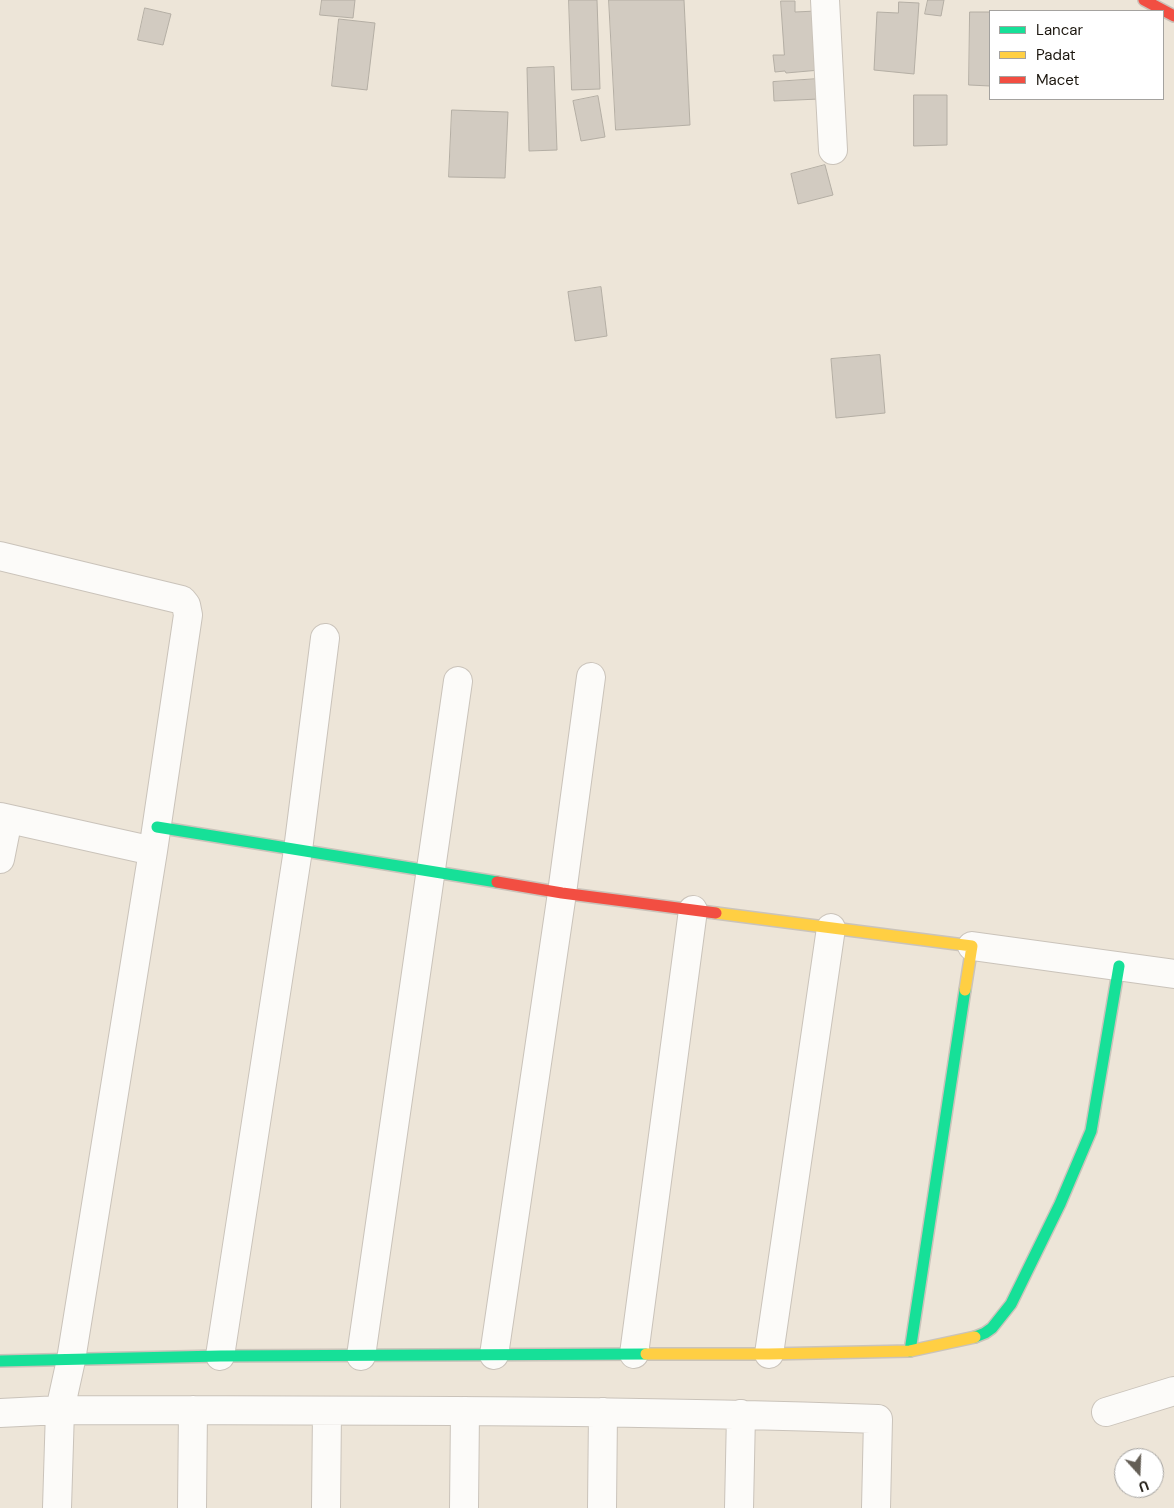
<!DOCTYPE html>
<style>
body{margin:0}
#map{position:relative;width:1174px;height:1508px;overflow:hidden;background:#ede5d8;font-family:"DM Sans",sans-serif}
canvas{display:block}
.legend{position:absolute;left:989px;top:10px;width:175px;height:90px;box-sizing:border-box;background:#fff;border:1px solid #a4a29f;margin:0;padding:6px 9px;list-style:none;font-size:15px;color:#1b160e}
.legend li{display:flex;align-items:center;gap:10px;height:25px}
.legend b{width:25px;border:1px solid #a4a29f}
.north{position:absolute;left:1114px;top:1448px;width:50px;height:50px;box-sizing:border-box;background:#fff;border:1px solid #a4a29f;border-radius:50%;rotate:160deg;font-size:14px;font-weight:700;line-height:20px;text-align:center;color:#1b160e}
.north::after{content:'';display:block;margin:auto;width:18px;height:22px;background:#645e55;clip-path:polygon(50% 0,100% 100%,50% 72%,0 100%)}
</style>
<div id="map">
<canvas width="1174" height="1508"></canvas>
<ul class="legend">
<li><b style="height:6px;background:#16e098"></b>Lancar</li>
<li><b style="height:6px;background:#ffcf43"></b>Padat</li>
<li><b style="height:6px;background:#f24e42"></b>Macet</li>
</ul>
<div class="north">U</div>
</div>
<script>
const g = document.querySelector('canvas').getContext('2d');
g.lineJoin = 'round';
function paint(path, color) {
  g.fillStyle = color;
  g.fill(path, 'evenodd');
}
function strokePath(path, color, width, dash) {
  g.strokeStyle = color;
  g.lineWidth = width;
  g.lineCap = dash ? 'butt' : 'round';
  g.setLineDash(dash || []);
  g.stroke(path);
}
const building = new Path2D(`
 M 322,0 L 355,0 L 353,18 L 320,15 Z
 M 569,0 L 597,0 L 600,89 L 572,90 Z
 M 609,0 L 684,0 L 690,125 L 616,130 Z
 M 928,0 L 944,0 L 941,16 L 925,14 Z
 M 781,1 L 795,1 L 795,12 L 816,11 L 820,70 L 786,73 L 785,71 L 775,72 L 773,55 L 784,55 Z
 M 899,2 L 919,3 L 914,74 L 874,70 L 877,12 L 898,13 Z
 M 145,8 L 171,14 L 163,45 L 138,40 Z
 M 970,12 L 990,12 L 990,86 L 969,85 Z
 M 339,19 L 375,23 L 367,90 L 332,86 Z
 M 554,67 L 557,150 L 529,151 L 527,68 Z
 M 818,79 L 819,99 L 774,101 L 773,82 Z
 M 914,95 L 947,95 L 947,145 L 914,146 Z
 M 598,96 L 605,137 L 581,141 L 573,101 Z
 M 452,110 L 508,112 L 505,178 L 449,177 Z
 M 825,165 L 833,195 L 798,204 L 791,174 Z
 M 601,287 L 607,336 L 575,341 L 568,292 Z
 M 880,355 L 885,413 L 836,418 L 831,359 Z`);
const street = new Path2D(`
 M 825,0 L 833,150
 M 0,556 L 182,600 L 186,605 L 188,615 L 153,851 L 71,1360 L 60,1410 L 57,1508
 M 0,817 L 153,851
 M 0,859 L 8,819
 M 972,946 L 1174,974
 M 634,1354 L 693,910
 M 769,1354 L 831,928
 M 494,1355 L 562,893 L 591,677
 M 220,1356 L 298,850 L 325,638
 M 361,1356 L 458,681
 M 1106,1412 L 1174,1391
 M 0,1413 L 60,1410 C 333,1411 606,1409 878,1419 L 876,1508
 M 192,1508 L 193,1410
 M 326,1508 L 327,1411
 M 464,1508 L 465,1411
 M 602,1508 L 603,1412
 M 739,1508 L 741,1414`);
const fast = new Path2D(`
 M 157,827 L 497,882
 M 975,1337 L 985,1333 L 992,1328 L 1011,1304 L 1060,1204 L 1091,1131 L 1119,966
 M 910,1351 L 965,990
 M 0,1361 L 220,1356 L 646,1354`);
const slow = new Path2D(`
 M 716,913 L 972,946 L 965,990
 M 646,1354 L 769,1354 L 910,1351 L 975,1337`);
const jam = new Path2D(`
 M 1144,0 L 1174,16
 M 497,882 L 562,893 L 716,913`);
paint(building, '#d2cbc1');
strokePath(building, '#b4aea4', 1);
strokePath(street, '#cac3ba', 30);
strokePath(fast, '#cac3ba', 14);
strokePath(slow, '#cac3ba', 14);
strokePath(jam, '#cac3ba', 14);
strokePath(street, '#fcfbf9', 28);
strokePath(fast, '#16e098', 11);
strokePath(slow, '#ffcf43', 11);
strokePath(jam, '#f24e42', 11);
</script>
